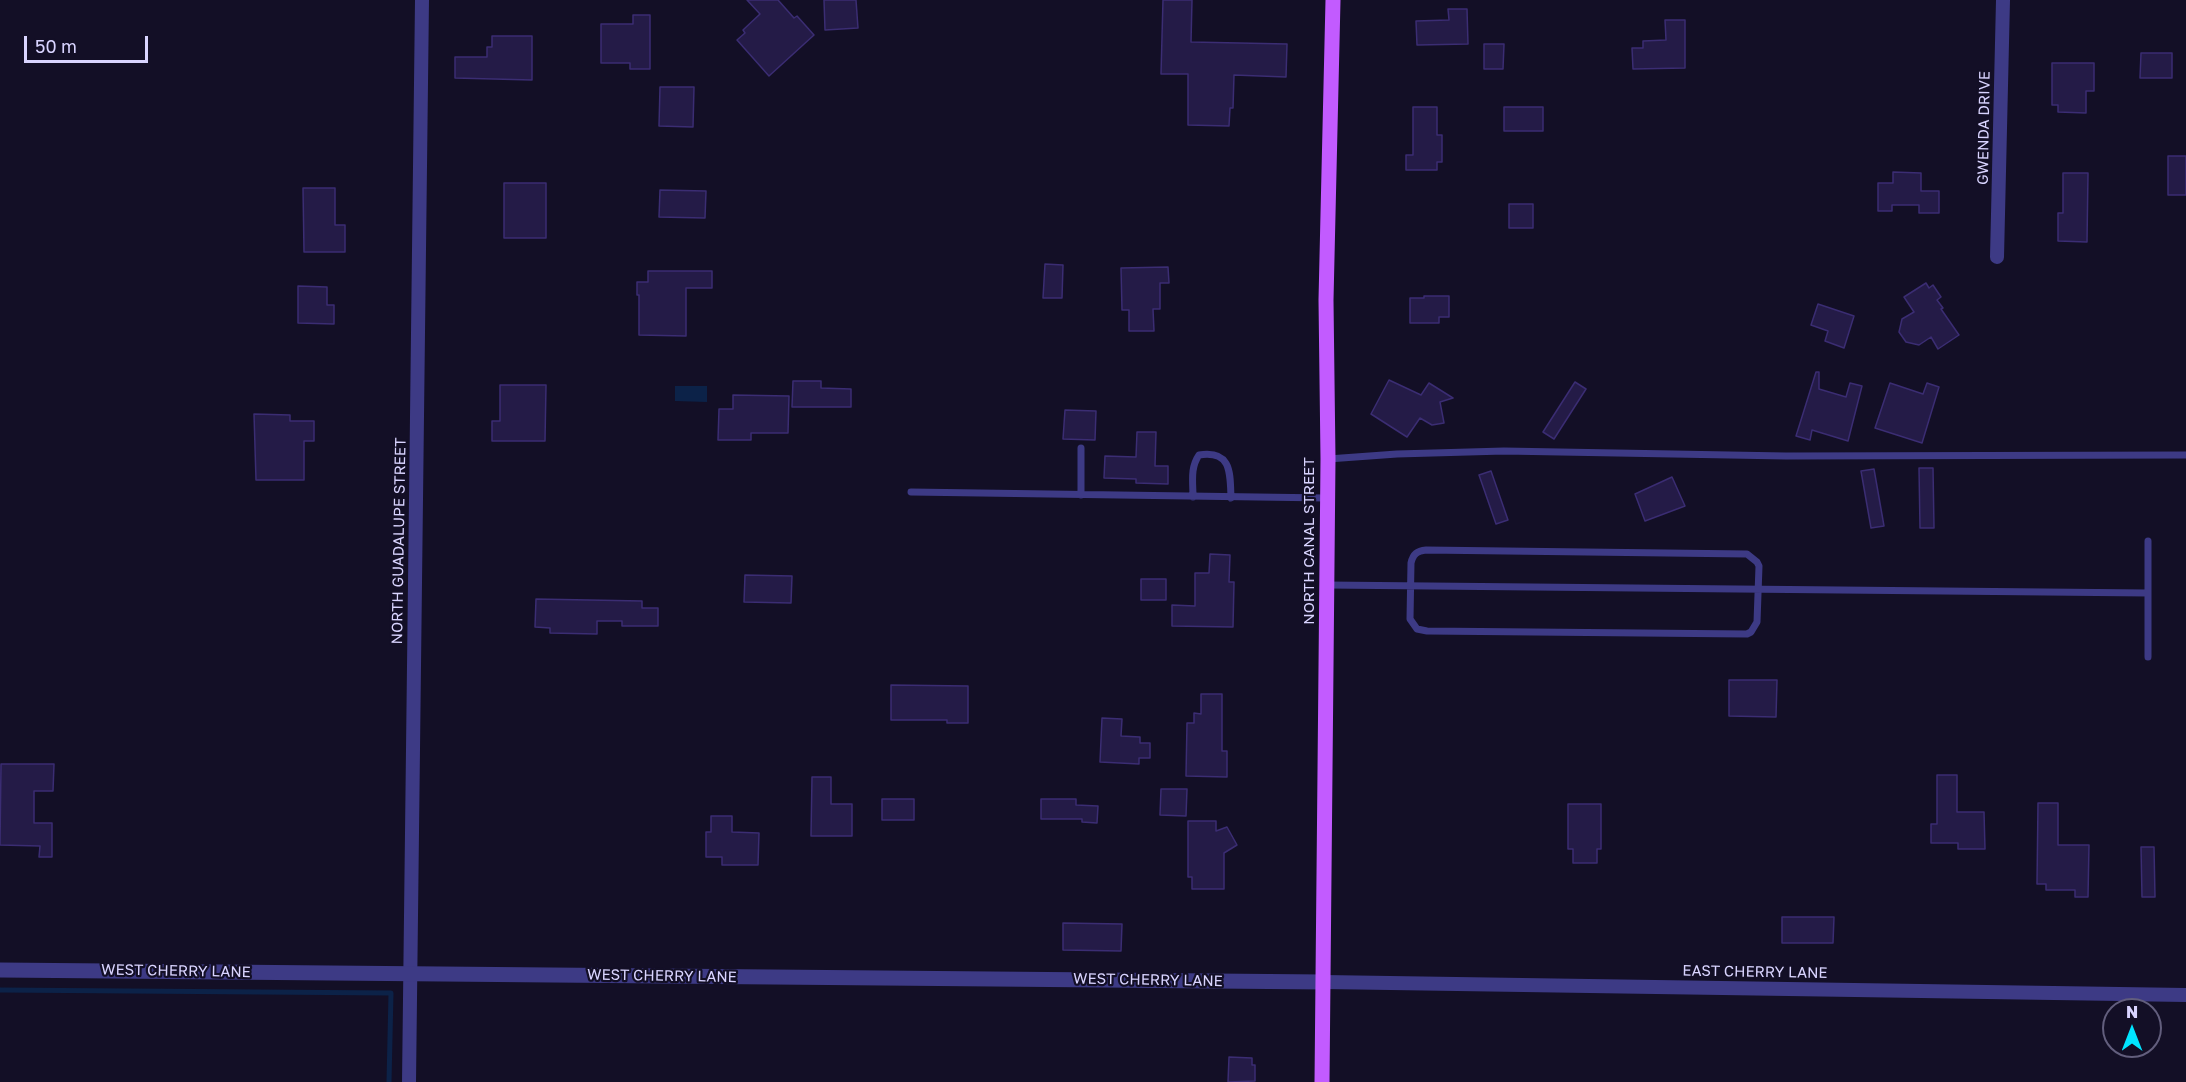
<!DOCTYPE html>
<style>
body{margin:0}
#map{position:relative;width:2186px;height:1082px;overflow:hidden;background:#130f26;font-family:"Golos Text",sans-serif}
canvas{display:block}
.north{position:absolute;left:2102px;top:998px;width:60px;height:60px;box-sizing:border-box;background:#130f26;border:2px solid #625e7d;border-radius:50%;rotate:0deg;font-size:16px;font-weight:700;line-height:24px;text-align:center;color:#d9d4ff}
.north::after{content:'';display:block;margin:auto;width:21px;height:27px;background:#00e5ff;clip-path:polygon(50% 0,100% 100%,50% 72%,0 100%)}
.scale{position:absolute;left:24px;top:36px;width:124px;height:27px;box-sizing:border-box;border:3px solid #d9d4ff;border-top:0;padding-left:8px;font-size:18px;line-height:21px;white-space:nowrap;color:#d9d4ff;-webkit-text-stroke:4px #130f26;paint-order:stroke}
</style>
<div id="map">
<canvas width="2186" height="1082"></canvas>
<div class="north">N</div>
<div class="scale">50 m</div>
</div>
<script>
const g = document.querySelector('canvas').getContext('2d');
g.lineJoin = 'round';
function paint(path, color) {
  g.fillStyle = color;
  g.fill(path, 'evenodd');
}
function strokePath(path, color, width, dash) {
  g.strokeStyle = color;
  g.lineWidth = width;
  g.lineCap = dash ? 'butt' : 'round';
  g.setLineDash(dash || []);
  g.stroke(path);
}
function label(font, color, halo, rows, align = 'center') {
  g.font = font + ' "Golos Text",sans-serif';
  g.lineWidth = 4.5;
  g.setLineDash([]);
  g.textBaseline = 'middle';
  g.strokeStyle = halo;
  g.fillStyle = color;
  for (const [text, x, y, turn = 0] of rows) {
    g.save();
    g.translate(x, y);
    g.rotate((+turn || 0) * Math.PI / 180);
    g.textAlign = isNaN(turn) ? turn : align;
    if (halo) g.strokeText(text, 0, 0);
    g.fillText(text, 0, 0);
    g.restore();
  }
}
const water = new Path2D(`
 M 675,386 L 707,386 L 707,402 L 675,401 Z`);
const stream = new Path2D(`
 M 0,990 L 391,993 L 389,1082`);
const building = new Path2D(`
 M 747,0 L 778,0 L 794,18 L 797,16 L 814,35 L 769,76 L 737,40 L 745,33 L 743,30 L 760,14 Z
 M 824,0 L 856,0 L 858,28 L 825,30 Z
 M 1163,0 L 1192,0 L 1191,42 L 1287,44 L 1286,77 L 1234,75 L 1233,108 L 1230,108 L 1229,126 L 1188,125 L 1188,74 L 1161,74 Z
 M 1448,9 L 1467,9 L 1468,44 L 1417,45 L 1416,21 L 1449,20 Z
 M 633,15 L 650,15 L 650,69 L 630,69 L 630,63 L 601,63 L 601,24 L 633,24 Z
 M 1665,20 L 1685,20 L 1685,68 L 1633,69 L 1632,48 L 1643,48 L 1643,41 L 1666,40 Z
 M 492,36 L 532,36 L 532,80 L 455,78 L 455,57 L 487,57 L 487,47 L 492,47 Z
 M 1484,44 L 1504,44 L 1503,69 L 1484,69 Z
 M 2141,53 L 2172,53 L 2172,78 L 2140,78 Z
 M 2052,63 L 2094,63 L 2094,91 L 2086,91 L 2086,113 L 2058,112 L 2058,105 L 2052,105 Z
 M 660,87 L 694,87 L 693,127 L 659,126 Z
 M 1413,107 L 1437,107 L 1437,135 L 1442,135 L 1442,162 L 1437,162 L 1437,170 L 1406,170 L 1406,155 L 1413,155 Z
 M 1504,107 L 1543,107 L 1543,131 L 1504,131 Z
 M 2168,156 L 2186,156 L 2186,195 L 2168,195 Z
 M 1893,172 L 1921,173 L 1921,191 L 1939,191 L 1939,213 L 1919,213 L 1919,205 L 1892,205 L 1892,211 L 1878,211 L 1878,183 L 1893,183 Z
 M 2063,173 L 2088,173 L 2087,242 L 2058,241 L 2058,213 L 2063,213 Z
 M 504,183 L 546,183 L 546,238 L 504,238 Z
 M 303,188 L 335,188 L 335,225 L 345,225 L 345,252 L 304,252 Z
 M 660,190 L 706,191 L 705,218 L 659,217 Z
 M 1509,204 L 1533,204 L 1533,228 L 1509,228 Z
 M 1045,264 L 1063,265 L 1062,298 L 1043,298 Z
 M 1168,267 L 1169,283 L 1160,283 L 1160,309 L 1153,309 L 1154,331 L 1129,331 L 1129,310 L 1122,310 L 1121,268 Z
 M 648,271 L 712,271 L 712,288 L 686,288 L 686,336 L 639,335 L 639,295 L 637,295 L 637,282 L 648,282 Z
 M 1926,283 L 1929,288 L 1933,285 L 1941,297 L 1937,300 L 1943,308 L 1941,309 L 1959,335 L 1938,349 L 1931,337 L 1919,345 L 1906,342 L 1899,332 L 1902,319 L 1914,312 L 1904,297 Z
 M 298,286 L 327,287 L 327,305 L 334,305 L 334,324 L 298,323 Z
 M 1424,296 L 1449,296 L 1449,317 L 1439,317 L 1439,323 L 1410,323 L 1410,298 L 1424,298 Z
 M 1818,304 L 1854,316 L 1844,348 L 1825,341 L 1828,331 L 1811,325 Z
 M 1816,372 L 1819,372 L 1819,389 L 1846,397 L 1850,383 L 1862,386 L 1848,441 L 1812,430 L 1810,440 L 1796,436 Z
 M 1389,380 L 1421,395 L 1429,383 L 1453,398 L 1440,402 L 1444,423 L 1432,425 L 1420,418 L 1407,437 L 1371,414 Z
 M 793,381 L 821,381 L 821,388 L 851,389 L 851,407 L 792,407 Z
 M 1575,382 L 1586,389 L 1554,439 L 1543,432 Z
 M 1890,383 L 1923,394 L 1927,383 L 1939,387 L 1922,443 L 1875,428 Z
 M 500,385 L 546,385 L 545,441 L 492,441 L 492,421 L 500,421 Z
 M 733,395 L 789,396 L 788,433 L 751,433 L 751,440 L 718,440 L 719,409 L 733,409 Z
 M 1065,410 L 1096,411 L 1095,440 L 1063,439 Z
 M 254,414 L 290,415 L 290,421 L 314,421 L 314,441 L 304,441 L 304,480 L 256,480 Z
 M 1137,432 L 1156,432 L 1155,466 L 1168,466 L 1168,484 L 1136,483 L 1136,479 L 1104,478 L 1105,456 L 1136,457 Z
 M 1919,468 L 1933,468 L 1934,528 L 1920,528 Z
 M 1874,469 L 1884,526 L 1871,528 L 1861,471 Z
 M 1491,471 L 1508,520 L 1496,524 L 1479,475 Z
 M 1672,477 L 1685,506 L 1645,521 L 1635,494 Z
 M 1210,554 L 1230,555 L 1229,582 L 1234,582 L 1233,627 L 1172,626 L 1172,605 L 1195,606 L 1195,573 L 1209,573 Z
 M 745,575 L 792,576 L 791,603 L 744,602 Z
 M 1141,579 L 1166,579 L 1166,600 L 1141,600 Z
 M 536,599 L 642,601 L 642,608 L 658,608 L 658,626 L 622,626 L 622,621 L 597,621 L 597,634 L 550,633 L 550,628 L 535,627 Z
 M 1729,680 L 1777,680 L 1776,717 L 1729,716 Z
 M 891,685 L 968,686 L 968,723 L 947,723 L 947,720 L 891,720 Z
 M 1201,694 L 1222,694 L 1222,751 L 1227,751 L 1227,777 L 1186,776 L 1187,723 L 1194,723 L 1194,713 L 1201,714 Z
 M 1102,718 L 1122,719 L 1121,736 L 1140,737 L 1140,743 L 1150,743 L 1150,758 L 1139,758 L 1139,764 L 1100,762 Z
 M 1,764 L 54,764 L 53,791 L 34,791 L 34,823 L 52,823 L 52,857 L 39,857 L 40,846 L 0,845 Z
 M 1937,775 L 1957,775 L 1957,812 L 1984,812 L 1985,849 L 1958,849 L 1958,843 L 1931,843 L 1931,824 L 1937,824 Z
 M 812,777 L 831,777 L 831,804 L 852,804 L 852,836 L 811,836 Z
 M 1161,789 L 1187,789 L 1186,816 L 1160,815 Z
 M 882,799 L 914,799 L 914,820 L 882,820 Z
 M 1041,799 L 1076,799 L 1076,805 L 1098,806 L 1097,823 L 1082,822 L 1082,819 L 1041,819 Z
 M 2038,803 L 2058,803 L 2058,845 L 2089,845 L 2088,897 L 2075,897 L 2075,890 L 2046,890 L 2046,884 L 2037,884 Z
 M 1568,804 L 1601,804 L 1601,849 L 1597,849 L 1597,863 L 1573,863 L 1573,849 L 1568,849 Z
 M 711,816 L 732,816 L 732,832 L 759,833 L 758,865 L 722,865 L 722,857 L 706,857 L 706,832 L 711,832 Z
 M 1188,821 L 1216,821 L 1216,831 L 1227,827 L 1237,845 L 1224,853 L 1224,889 L 1192,889 L 1192,877 L 1188,877 Z
 M 2141,847 L 2154,847 L 2155,897 L 2142,897 Z
 M 1782,917 L 1834,917 L 1833,943 L 1782,943 Z
 M 1063,923 L 1122,924 L 1121,951 L 1063,950 Z
 M 1229,1057 L 1252,1058 L 1252,1065 L 1255,1065 L 1255,1081 L 1228,1082 Z`);
const service = new Path2D(`
 M 1328,459 L 1397,454 L 1504,451 L 1786,456 L 2186,455
 M 911,492 L 1327,498
 M 1081,495 L 1081,448
 M 1193,497 C 1193,482 1190,468 1199,455 C 1232,450 1230,473 1231,498
 M 1426,550 L 1747,554 L 1757,562 L 1759,566 L 1757,622 L 1751,632 L 1747,634 L 1427,631 L 1417,629 L 1410,619 L 1411,563 C 1413,554 1417,551 1426,550 Z
 M 1327,585 L 2148,593
 M 2148,657 L 2148,541`);
const minor = new Path2D(`
 M 1997,257 L 2003,0
 M 1324,982 L 2186,995
 M 409,1082 L 422,0`);
const tertiary = new Path2D(`
 M 0,970 L 1324,982`);
const primary = new Path2D(`
 M 1322,1082 L 1328,459 L 1326,300 L 1333,0`);
const streetNames = [
 ["GWENDA DRIVE",1984,128,-89],
 ["NORTH GUADALUPE STREET",399,541,-89],
 ["NORTH CANAL STREET",1309,541,-90],
 ["WEST CHERRY LANE",176,971,1],
 ["EAST CHERRY LANE",1755,972,1],
 ["WEST CHERRY LANE",662,976,1],
 ["WEST CHERRY LANE",1148,980,1]
];
paint(water, '#0c2248');
strokePath(stream, '#0c2248', 5);
paint(building, '#241b47');
strokePath(building, '#3b2d73', 1.5);
strokePath(service, '#3d3a85', 7);
strokePath(minor, '#3d3a85', 14);
strokePath(tertiary, '#3d3a85', 15);
strokePath(primary, '#c25bff', 15);
label('15px', '#d9d4ff', '#130f26', streetNames);
</script>
